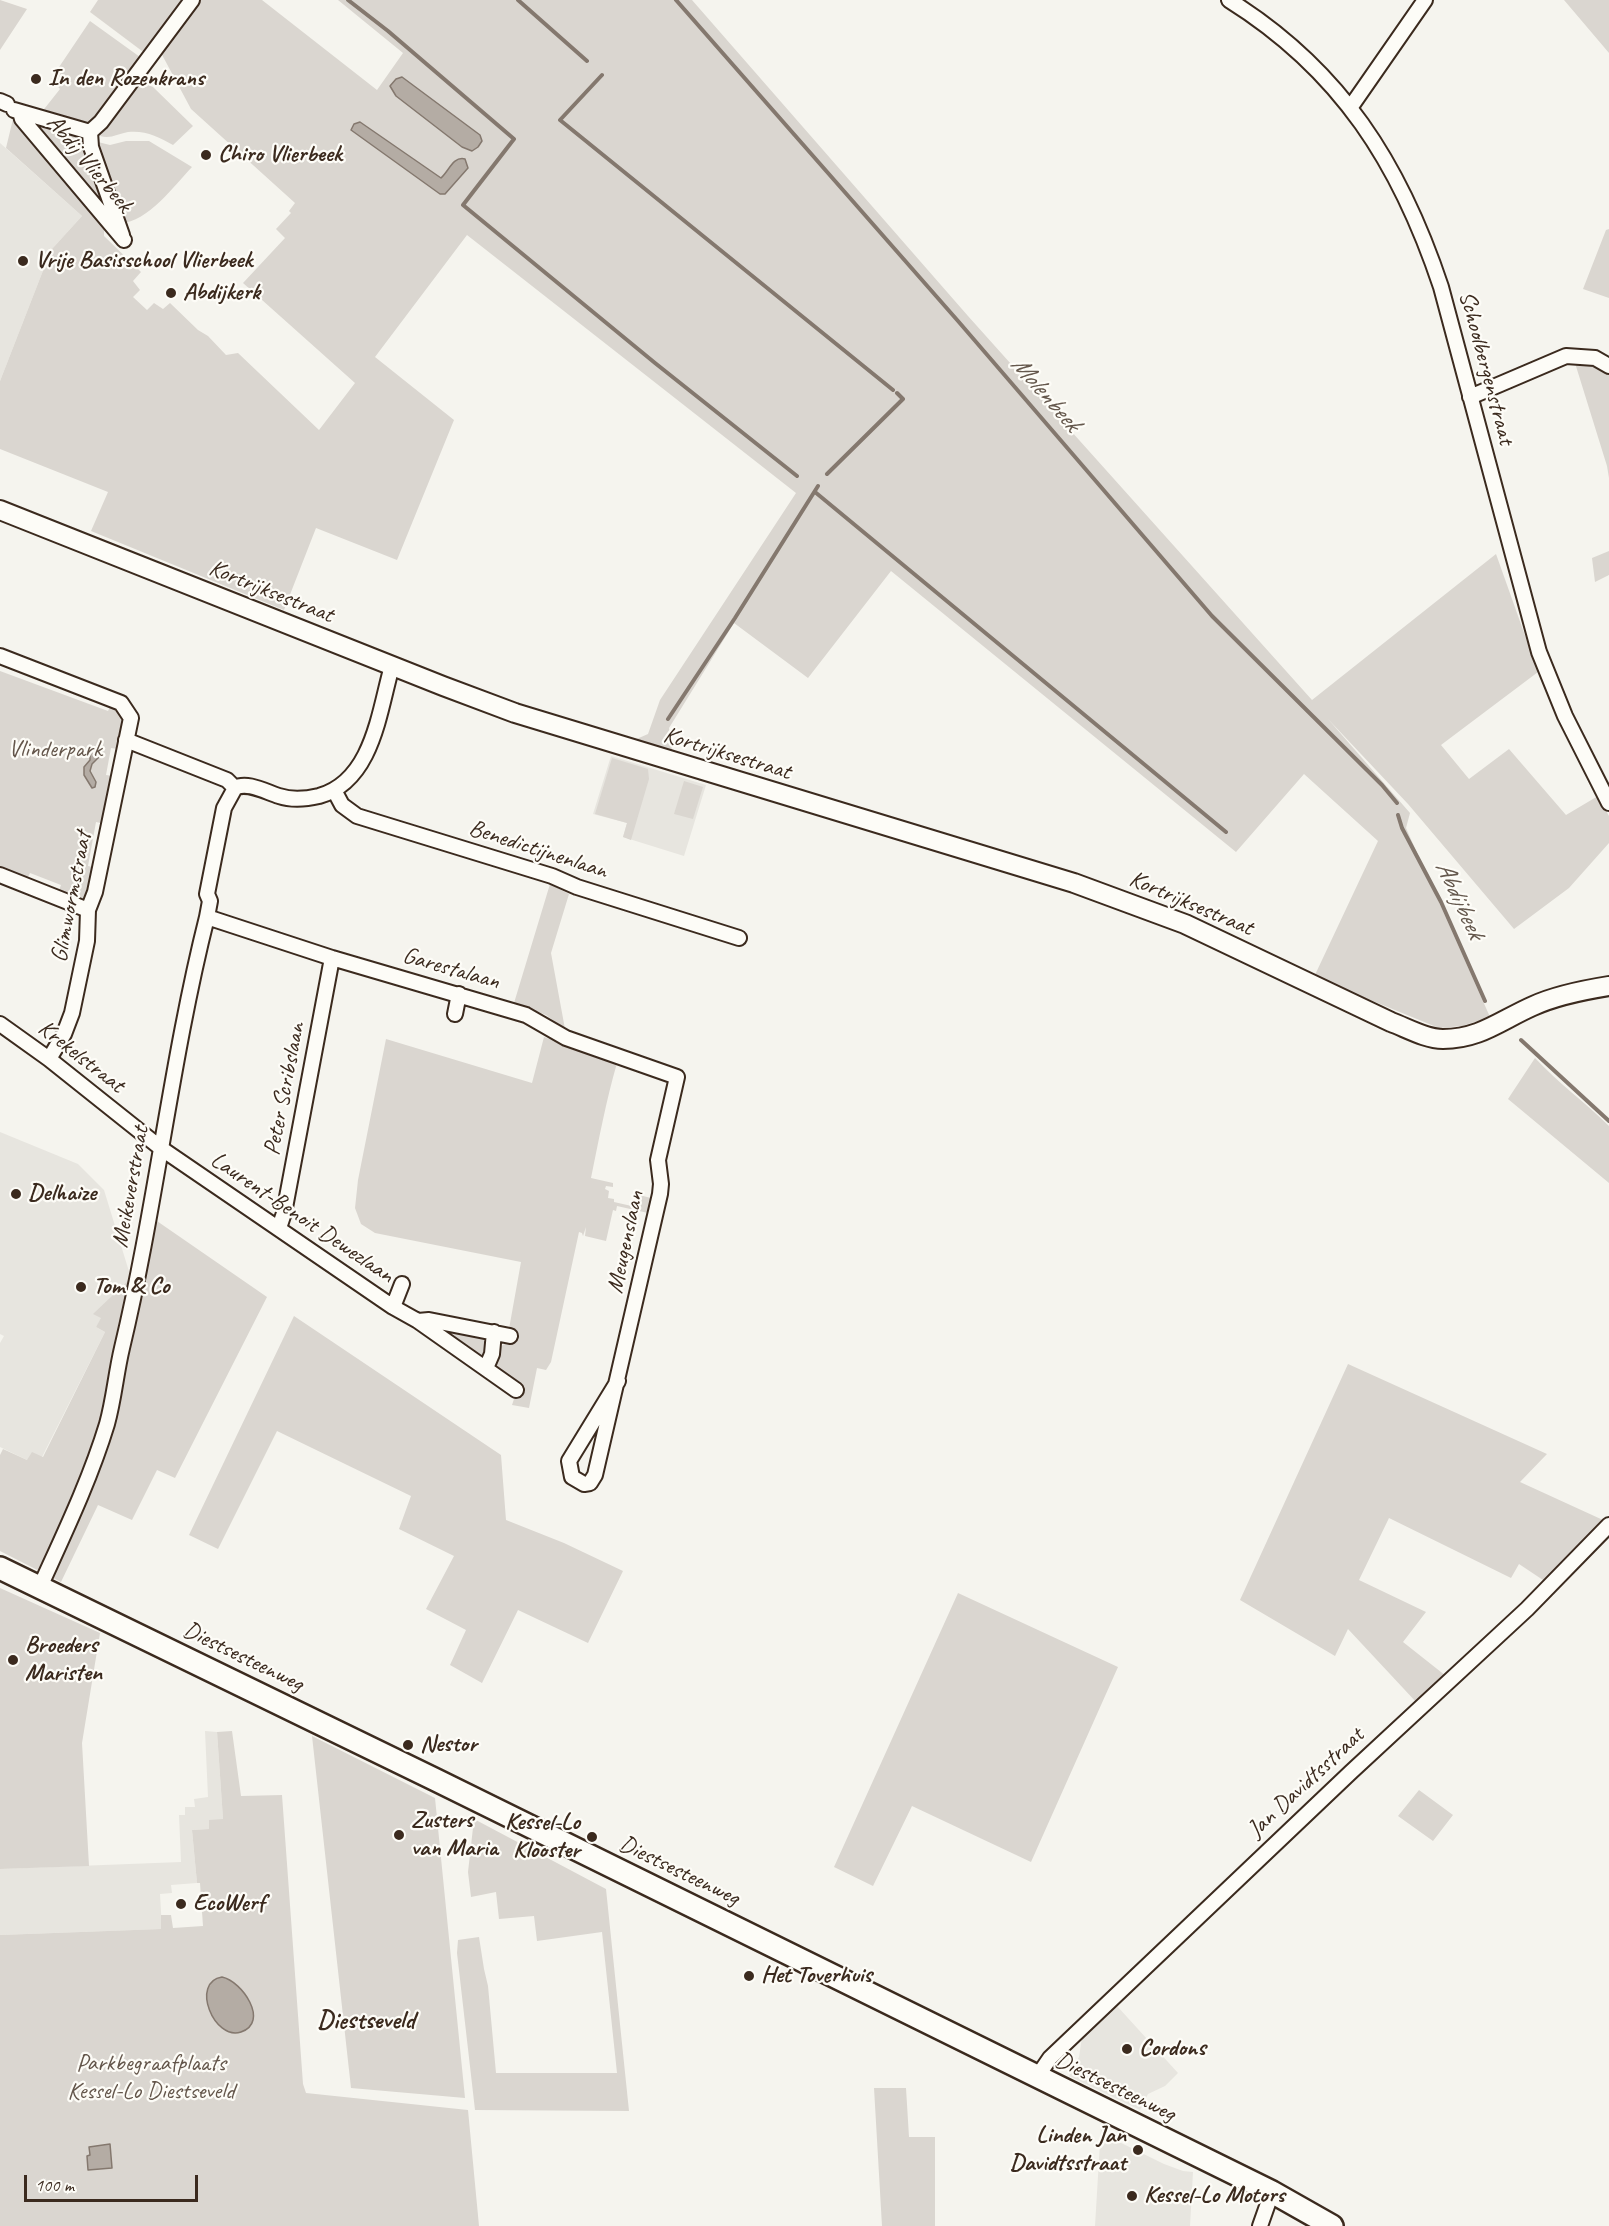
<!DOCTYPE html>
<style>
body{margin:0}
#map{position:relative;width:1609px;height:2226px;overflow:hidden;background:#f5f4ee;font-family:Caveat,sans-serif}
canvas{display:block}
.scale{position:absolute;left:24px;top:2175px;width:174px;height:27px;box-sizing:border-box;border:3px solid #3b2a1e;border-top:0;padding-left:8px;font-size:18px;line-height:21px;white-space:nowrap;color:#3b2a1e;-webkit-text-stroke:4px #fdfcf7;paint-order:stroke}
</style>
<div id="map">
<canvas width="1609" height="2226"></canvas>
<div class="scale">100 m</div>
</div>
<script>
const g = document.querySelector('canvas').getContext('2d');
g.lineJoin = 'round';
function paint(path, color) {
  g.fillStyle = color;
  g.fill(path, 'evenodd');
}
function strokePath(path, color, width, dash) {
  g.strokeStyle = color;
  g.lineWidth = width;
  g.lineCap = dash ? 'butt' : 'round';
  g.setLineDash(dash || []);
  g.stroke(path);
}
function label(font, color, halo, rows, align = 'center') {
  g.font = font + ' Caveat,sans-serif';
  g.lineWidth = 4.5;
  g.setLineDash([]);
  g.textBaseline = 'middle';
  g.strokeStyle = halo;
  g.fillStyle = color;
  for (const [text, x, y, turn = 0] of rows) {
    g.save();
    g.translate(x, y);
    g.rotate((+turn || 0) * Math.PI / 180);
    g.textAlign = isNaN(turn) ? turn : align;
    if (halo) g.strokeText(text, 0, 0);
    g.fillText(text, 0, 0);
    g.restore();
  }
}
const built = new Path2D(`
 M 0,143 L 82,216 L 51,250 L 0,381 Z
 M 611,756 L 706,785 L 684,856 L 623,837 L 627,823 L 593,814 Z
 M 0,1132 L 78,1164 L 104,1190 L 131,1278 L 96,1327 L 105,1332 L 42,1457 L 27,1460 L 0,1447 L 0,1343 L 4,1336 L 0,1334 Z
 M 205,1731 L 217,1732 L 223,1819 L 209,1829 L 192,1830 L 197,1883 L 171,1885 L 172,1893 L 160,1894 L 162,1929 L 0,1935 L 0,1869 L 181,1862 L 179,1815 L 185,1815 L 185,1807 L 195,1807 L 194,1799 L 208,1797 Z
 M 1117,2006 L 1178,2073 L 1165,2086 L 1148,2094 L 1140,2110 L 1069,2076 L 1079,2057 L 1082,2037 Z
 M 1101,2126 L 1109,2137 L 1164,2164 L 1183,2171 L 1193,2172 L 1190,2226 L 1095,2226 Z`);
const green = new Path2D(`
 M 0,0 L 27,9 L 0,50 Z
 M 98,0 L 187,0 L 149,50 L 142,51 L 90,12 Z
 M 198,0 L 262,0 L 377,90 L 403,53 L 338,0 L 692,0 L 968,316 L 1312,700 L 1496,554 L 1538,672 L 1441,745 L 1469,779 L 1509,749 L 1566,815 L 1598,796 L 1609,816 L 1609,843 L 1569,888 L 1514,929 L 1408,804 L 1328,719 L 1410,813 L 1406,828 L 1490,1017 L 1462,1026 L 1439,1028 L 1314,977 L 1378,841 L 1304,774 L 1236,852 L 891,571 L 808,678 L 734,623 L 669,728 L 672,750 L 632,741 L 648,734 L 660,700 L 796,493 L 467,235 L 375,357 L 454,420 L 397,560 L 316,528 L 284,610 L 91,531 L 108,492 L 0,449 L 0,381 L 51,250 L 82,216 L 6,148 L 13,119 L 15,119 L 100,221 L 104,227 L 104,236 L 141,272 L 133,281 L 140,290 L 133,297 L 147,310 L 154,303 L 163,309 L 170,303 L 198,330 L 208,336 L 226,355 L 238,353 L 319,430 L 355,383 L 243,283 L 285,238 L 276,229 L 291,213 L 289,211 L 295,203 L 191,109 L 160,51 Z
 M 1564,0 L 1609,0 L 1609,53 Z
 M 90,21 L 140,57 L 142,61 L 96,119 C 79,127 58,117 41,113 L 60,89 L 51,79 Z
 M 146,84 L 153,87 L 193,126 L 173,145 C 159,137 145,130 128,132 C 117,134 111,139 100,136 L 102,130 L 140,85 Z
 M 31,121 L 79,135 L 83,139 L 113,223 Z
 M 126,141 L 149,141 L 192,167 C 175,185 146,224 120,223 L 97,146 L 98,142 L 110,145 Z
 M 1609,229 L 1609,298 L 1583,289 L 1606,230 Z
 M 1575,363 L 1609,363 L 1609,478 L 1607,466 Z
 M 1609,551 L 1609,575 L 1595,582 L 1592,558 Z
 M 0,671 L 108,711 L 112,703 L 123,716 L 118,749 L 111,748 L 106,775 L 114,776 L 105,824 L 96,822 L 88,866 L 97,868 L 88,896 L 83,900 L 58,893 L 61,885 L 30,873 L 26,881 L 0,870 Z
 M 612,758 L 648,769 L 649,779 L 631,840 L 623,837 L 627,823 L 595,814 Z
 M 684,781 L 703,787 L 693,819 L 674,814 Z
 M 550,884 L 569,894 L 551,953 L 565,1029 L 546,1015 L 514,1003 Z
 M 544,1037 L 617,1063 C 606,1101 599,1139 591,1178 L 613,1183 L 613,1187 L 606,1186 L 605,1189 L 609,1191 L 608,1198 L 614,1199 L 614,1202 L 636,1207 L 639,1195 L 651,1198 L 648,1213 L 617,1206 L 616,1211 L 613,1210 L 606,1241 L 585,1236 L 586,1227 L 583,1236 L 582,1233 L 579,1232 L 551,1362 L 546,1370 L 537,1368 L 529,1408 L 512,1405 L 515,1396 L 498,1369 L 495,1361 L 496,1351 L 511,1338 L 512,1330 L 509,1329 L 521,1262 L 375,1233 L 361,1224 L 355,1208 L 358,1180 L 386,1039 L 532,1083 Z
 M 1535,1058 C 1558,1083 1585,1102 1609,1126 L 1609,1183 L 1508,1099 Z
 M 154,1219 L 267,1297 L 175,1478 L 157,1470 L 132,1520 L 98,1505 L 61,1582 L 0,1551 L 0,1455 L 3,1449 L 27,1460 L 32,1452 L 43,1457 L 105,1332 L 96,1327 L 101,1318 L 93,1314 L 131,1278 Z
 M 294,1316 L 501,1455 L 506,1520 L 564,1543 L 623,1571 L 588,1643 L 518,1610 L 482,1683 L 450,1665 L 466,1630 L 426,1609 L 454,1556 L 399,1529 L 411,1496 L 277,1431 L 218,1549 L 189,1535 Z
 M 434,1325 L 485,1338 L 487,1342 L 485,1354 L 479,1358 Z
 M 1348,1364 L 1547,1454 L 1520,1482 L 1603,1520 L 1546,1582 L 1519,1564 L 1511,1578 L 1389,1518 L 1359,1580 L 1426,1612 L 1403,1642 L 1446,1676 L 1417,1703 L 1348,1629 L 1335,1656 L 1240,1600 Z
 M 0,1588 L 100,1633 L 82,1743 L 89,1866 L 0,1869 Z
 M 958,1593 L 1118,1667 L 1031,1862 L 912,1806 L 873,1886 L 834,1867 Z
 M 232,1731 L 241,1796 L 282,1795 L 303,2084 L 306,2093 L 468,2110 L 479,2226 L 0,2226 L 0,1935 L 161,1929 L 161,1915 L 171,1915 L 173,1928 L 203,1926 L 200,1883 L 197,1883 L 192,1830 L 209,1829 L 209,1820 L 223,1819 L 217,1732 Z
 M 312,1736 L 435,1798 L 465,2098 L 351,2088 Z
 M 1419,1790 L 1453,1815 L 1433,1841 L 1398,1816 Z
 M 474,1819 L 606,1889 L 629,2111 L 475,2110 L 457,1953 L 458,1940 L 479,1937 L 484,1969 L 488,1986 L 496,2073 L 617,2073 L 602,1932 L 537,1941 L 534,1916 L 499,1919 L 496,1892 L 471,1897 L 468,1872 Z
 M 874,2088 L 906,2088 L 909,2137 L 935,2137 L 935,2226 L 882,2226 Z`);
const water = new Path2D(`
 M 402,77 L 480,135 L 482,141 L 478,147 L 472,151 L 462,147 L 396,96 L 390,86 L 396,79 Z
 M 360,122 L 441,178 C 449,171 453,156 465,159 L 468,168 L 445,194 L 440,194 L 351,130 L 354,124 Z
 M 93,748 L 99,750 L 99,757 L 92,764 L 90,771 L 96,782 L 95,787 L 92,788 L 84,775 L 84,767 L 90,760 L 90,754 Z
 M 222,1977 C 242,1981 270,2022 241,2032 C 214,2041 190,1982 222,1977 Z
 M 110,2144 L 112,2168 L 88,2170 L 87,2156 L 90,2155 L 89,2147 Z`);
const stream = new Path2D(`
 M 348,0 L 388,31 L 514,139 L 463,205 L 655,363 L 797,476
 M 518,0 L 587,61
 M 676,0 L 958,321 L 1212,616 L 1382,785 L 1397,803
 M 602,75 L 560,120 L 893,390
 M 827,474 L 903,399 L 897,393
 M 815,492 L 1226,832
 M 668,719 L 735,618 L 818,486
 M 1398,815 L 1402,828 L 1441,902 L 1485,1001
 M 1521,1040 L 1609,1121`);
const street = new Path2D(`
 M 1229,0 C 1341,70 1400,164 1441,287 L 1539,652 L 1565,716 L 1609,803
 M 0,101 L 7,104
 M 1350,108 L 1425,0
 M 14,110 L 90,132
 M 20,112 L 22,119 L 124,240
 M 90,132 L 101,122 L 192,0
 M 90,132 L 91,147 L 122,235
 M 1470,397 L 1566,356 L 1595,358 L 1609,366
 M 0,656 L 121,703 L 131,718 L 95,892 L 88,910 L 87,941 L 72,1013 L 64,1034 L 49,1059
 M 126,740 L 227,780 L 235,788
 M 235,788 C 247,781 266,792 279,796 C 291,800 306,799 319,796 C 373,781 379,711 392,666
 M 334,790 L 342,805 L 357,816 L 552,876 L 577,887 L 739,938
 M 0,875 L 88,910
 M 207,917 L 332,958 L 526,1015 L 566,1038 L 677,1077 L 658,1160 L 661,1184 L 660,1194 L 595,1475 L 590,1483 L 584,1484 L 572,1477 L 569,1461 L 618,1381
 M 455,1014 L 459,994
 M 0,1024 L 49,1059 L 162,1149 L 393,1307 L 418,1321
 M 279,1228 L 284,1213 L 332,958
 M 393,1307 L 402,1284
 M 510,1336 L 429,1320 L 418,1321 L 516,1390
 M 486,1368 L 492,1354 L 494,1332
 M 40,1587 C 64,1534 90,1480 107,1424 C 114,1399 116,1373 122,1348 C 156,1206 171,1060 207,917 L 210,901 L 207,894 L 224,808 L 235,788
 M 1037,2077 L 1050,2058 L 1351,1772 L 1527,1609 L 1609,1525
 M 1260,2226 L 1272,2192`);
const secondary = new Path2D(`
 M 0,510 L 443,686 L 515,713 L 1074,883 L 1185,924 L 1391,1022 C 1407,1028 1426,1039 1443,1039 C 1480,1039 1501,1020 1533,1006 C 1557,995 1584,990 1609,986`);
const primary = new Path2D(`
 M 0,1568 L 436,1780 L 1272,2192 L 1332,2226`);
const markers = [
 [36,79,6,"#3b2a1e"],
 [206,155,6,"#3b2a1e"],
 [23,261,6,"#3b2a1e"],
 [171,293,6,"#3b2a1e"],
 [16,1194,6,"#3b2a1e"],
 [81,1287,6,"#3b2a1e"],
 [13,1660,6,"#3b2a1e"],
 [408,1745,6,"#3b2a1e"],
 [399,1835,6,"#3b2a1e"],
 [592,1837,6,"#3b2a1e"],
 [181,1904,6,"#3b2a1e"],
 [749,1976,6,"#3b2a1e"],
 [1127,2049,6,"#3b2a1e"],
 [1138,2150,6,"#3b2a1e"],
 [1132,2196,6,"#3b2a1e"]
];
const poiNames = [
 ["In den Rozenkrans",48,79],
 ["Chiro Vlierbeek",218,155],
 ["Vrije Basisschool Vlierbeek",35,261],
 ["Abdijkerk",183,293],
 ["Delhaize",28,1194],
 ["Tom & Co",93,1287],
 ["Broeders",25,1646],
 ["Maristen",25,1674],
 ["Nestor",420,1745],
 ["Zusters",411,1821],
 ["van Maria",411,1849],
 ["Kessel-Lo",580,1823,"right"],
 ["Klooster",580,1851,"right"],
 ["EcoWerf",193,1904],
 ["Het Toverhuis",761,1976],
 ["Cordons",1139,2049],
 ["Linden Jan",1126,2136,"right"],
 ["Davidtsstraat",1126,2164,"right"],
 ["Kessel-Lo Motors",1144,2196]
];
const streetNames = [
 ["Abdij Vlierbeek",89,164,50],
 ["Schoolbergenstraat",1486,368,75],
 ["Kortrijksestraat",271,592,22],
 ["Kortrijksestraat",727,754,17],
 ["Benedictijnenlaan",538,850,18],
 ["Glimwormstraat",72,897,-79],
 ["Kortrijksestraat",1191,904,23],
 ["Garestalaan",451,969,16],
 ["Krekelstraat",81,1057,38],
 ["Peter Scribslaan",285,1089,-79],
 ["Meikeverstraat",131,1187,-80],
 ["Laurent-Benoit Dewezlaan",302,1218,34],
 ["Meugenslaan",626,1242,-78],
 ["Diestsesteenweg",243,1657,26],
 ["Jan Davidtsstraat",1306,1783,-43],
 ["Diestsesteenweg",679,1871,26],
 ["Diestsesteenweg",1115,2087,26]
];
const parkNames = [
 ["Vlinderpark",55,750],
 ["Parkbegraafplaats",151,2064],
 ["Kessel-Lo Diestseveld",151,2092]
];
const waterNames = [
 ["Molenbeek",1045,394,49],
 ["Abdijbeek",1459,900,65]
];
const neighbourhoodNames = [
 ["Diestseveld",366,2021]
];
paint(built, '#e7e5df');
paint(green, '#dad6d0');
paint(water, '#b4aca4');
strokePath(water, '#84786e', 1.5);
strokePath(stream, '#84786e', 4);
strokePath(street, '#3b2a1e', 18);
strokePath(secondary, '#3b2a1e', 22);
strokePath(primary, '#3b2a1e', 26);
strokePath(street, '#fdfcf7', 14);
strokePath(secondary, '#fdfcf7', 18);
strokePath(primary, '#fdfcf7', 21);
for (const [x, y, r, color] of markers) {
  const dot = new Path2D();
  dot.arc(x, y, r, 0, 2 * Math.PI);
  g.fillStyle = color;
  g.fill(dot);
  strokePath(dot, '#fdfcf7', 2);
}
label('bold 24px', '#3b2a1e', '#fdfcf7', poiNames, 'left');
label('24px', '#3b2a1e', '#fdfcf7', streetNames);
label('24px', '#63554a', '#fdfcf7', parkNames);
label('italic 26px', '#65584d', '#fdfcf7', waterNames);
label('bold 26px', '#3b2a1e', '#fdfcf7', neighbourhoodNames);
</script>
